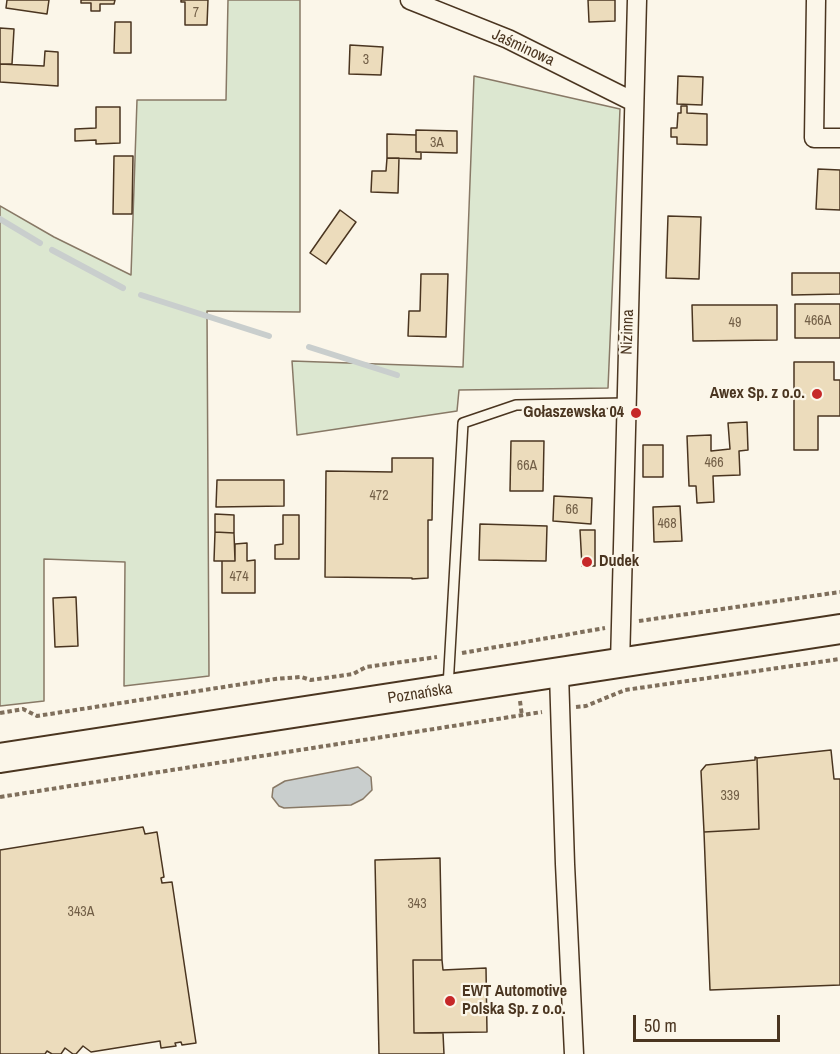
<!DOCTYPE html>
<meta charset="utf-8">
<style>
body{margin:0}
#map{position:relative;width:840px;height:1054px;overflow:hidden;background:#fbf6e9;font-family:"Archivo Narrow",sans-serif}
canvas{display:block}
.scale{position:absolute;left:633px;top:1015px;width:147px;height:27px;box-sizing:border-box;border:3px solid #4a3520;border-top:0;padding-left:8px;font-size:18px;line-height:21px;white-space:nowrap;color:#4a3520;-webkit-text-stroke:4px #fbf6e9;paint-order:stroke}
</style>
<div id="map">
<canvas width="840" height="1054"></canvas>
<div class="scale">50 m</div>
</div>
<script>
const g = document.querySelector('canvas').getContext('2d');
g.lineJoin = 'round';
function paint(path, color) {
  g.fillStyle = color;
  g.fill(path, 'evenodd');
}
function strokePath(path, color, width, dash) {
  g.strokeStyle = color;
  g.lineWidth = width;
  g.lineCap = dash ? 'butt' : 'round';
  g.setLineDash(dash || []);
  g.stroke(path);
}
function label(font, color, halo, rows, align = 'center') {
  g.font = font + ' "Archivo Narrow",sans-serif';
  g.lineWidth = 4.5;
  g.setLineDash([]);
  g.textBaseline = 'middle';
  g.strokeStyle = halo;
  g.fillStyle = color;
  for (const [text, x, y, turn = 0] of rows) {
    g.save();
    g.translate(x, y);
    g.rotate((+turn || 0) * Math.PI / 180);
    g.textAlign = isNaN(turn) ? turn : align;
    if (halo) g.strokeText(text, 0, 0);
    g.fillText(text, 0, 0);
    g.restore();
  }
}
const green = new Path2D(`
 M 228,0 L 300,0 L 300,312 L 207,311 L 209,676 L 124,686 L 125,562 L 44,559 L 44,701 L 0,706 L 0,206 L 54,237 L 131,275 L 137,100 L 226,100 Z
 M 474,76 L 620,109 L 608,388 L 459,390 L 457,411 L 297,435 L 292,361 L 463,367 Z`);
const water = new Path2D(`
 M 358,767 L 371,777 L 372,790 L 363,799 L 351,805 L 284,808 L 279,806 L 272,797 L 273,788 L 285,781 Z`);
const stream = new Path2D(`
 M 0,219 L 40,243
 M 52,250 L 123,288
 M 141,295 L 269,336
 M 309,347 L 397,375`);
const building = new Path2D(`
 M 7,0 L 49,0 L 47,14 L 6,8 Z
 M 81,0 L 115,0 L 114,4 L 100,4 L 100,11 L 91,11 L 91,3 L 81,3 Z
 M 181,0 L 208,0 L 207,25 L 185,25 L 185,2 L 181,2 Z
 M 588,0 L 615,0 L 615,21 L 589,22 Z
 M 115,22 L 131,22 L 131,53 L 114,53 Z
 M 0,28 L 14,29 L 12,64 L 0,64 Z
 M 350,45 L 383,47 L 381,75 L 349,74 Z
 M 45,51 L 58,52 L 58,86 L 0,82 L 0,64 L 44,66 Z
 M 678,76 L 703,77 L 702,105 L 677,104 Z
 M 681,106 L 687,106 L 687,113 L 707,114 L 707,145 L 677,144 L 677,137 L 671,137 L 671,128 L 677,128 L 678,113 L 681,113 Z
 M 96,107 L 120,107 L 120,143 L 96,144 L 96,140 L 75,141 L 75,129 L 96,128 Z
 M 416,130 L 457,131 L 457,153 L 416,152 Z
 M 387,134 L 416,135 L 416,152 L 421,152 L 421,159 L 387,158 Z
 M 114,156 L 133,156 L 132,214 L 113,214 Z
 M 387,158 L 399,158 L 398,193 L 371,192 L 372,171 L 386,171 Z
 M 818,169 L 840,170 L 840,210 L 816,209 Z
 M 340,210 L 356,222 L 326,264 L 310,253 Z
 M 668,216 L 701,217 L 699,279 L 666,278 Z
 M 792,273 L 840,273 L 840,294 L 792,295 Z
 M 421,274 L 448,274 L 446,337 L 408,336 L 409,311 L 420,311 Z
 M 795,304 L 840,304 L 840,338 L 795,338 Z
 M 692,305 L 777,305 L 777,340 L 693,341 Z
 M 794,362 L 834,362 L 834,380 L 840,380 L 840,416 L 818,416 L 818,450 L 794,450 Z
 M 747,422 L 748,450 L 739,451 L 740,475 L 713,476 L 714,502 L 697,503 L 696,486 L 689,486 L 687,436 L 711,435 L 711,451 L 730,449 L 728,423 Z
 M 511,441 L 544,441 L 543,491 L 510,491 Z
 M 643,445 L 663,445 L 663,477 L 643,477 Z
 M 392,458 L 433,458 L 432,520 L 428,520 L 428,578 L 412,579 L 412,578 L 325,577 L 326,471 L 392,472 Z
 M 217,480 L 284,480 L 284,506 L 216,507 Z
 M 554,496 L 592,498 L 591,524 L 553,521 Z
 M 680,506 L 682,541 L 654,542 L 653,507 Z
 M 215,514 L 234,515 L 234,533 L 215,532 Z
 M 283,515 L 299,515 L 299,559 L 275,559 L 275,545 L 283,544 Z
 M 480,524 L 547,526 L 546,561 L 479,560 Z
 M 580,530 L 595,530 L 595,566 L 582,566 Z
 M 215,532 L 234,533 L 235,561 L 214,561 Z
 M 247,543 L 247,561 L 255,560 L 255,593 L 222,593 L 222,561 L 235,561 L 235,544 Z
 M 76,597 L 78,646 L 55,647 L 53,598 Z
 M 831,750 L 834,779 L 840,779 L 840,985 L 710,990 L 704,832 L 759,829 L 757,758 Z
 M 755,757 L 757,758 L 759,829 L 704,832 L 701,771 L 706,765 L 755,760 Z
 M 143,827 L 145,834 L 157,832 L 164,877 L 161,878 L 162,883 L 172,882 L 196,1043 L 182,1045 L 181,1042 L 175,1043 L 176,1046 L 161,1048 L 160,1041 L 91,1052 L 83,1046 L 76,1054 L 73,1054 L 65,1048 L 61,1054 L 52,1054 L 47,1051 L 45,1054 L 0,1054 L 0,850 Z
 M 440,858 L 442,960 L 413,960 L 414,1033 L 443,1033 L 444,1054 L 379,1054 L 375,860 Z
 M 413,960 L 442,960 L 443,970 L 486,968 L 487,1032 L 414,1033 Z`);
const path = new Path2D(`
 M 639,621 L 840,592
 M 462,653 L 605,628
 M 520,701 L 522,716
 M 576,707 L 586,706 L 625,690 L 840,659
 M 0,713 L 23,709 L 37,716 L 275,679 L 301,677 L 311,680 L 353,674 L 366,667 L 437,657
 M 0,797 L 542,712`);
const lane = new Path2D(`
 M 448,687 L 463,423 L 516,405 L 626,403`);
const street = new Path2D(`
 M 410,0 L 508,39 L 634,102
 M 816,0 L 814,138 L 840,138
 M 620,664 L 637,0
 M 559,673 L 565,864 L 574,1054`);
const primary = new Path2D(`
 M 0,758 L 840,629`);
const markers = [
 [817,394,6,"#c62828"],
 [636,413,6,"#c62828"],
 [587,562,6,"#c62828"],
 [450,1001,6,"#c62828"]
];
const numberNames = [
 ["7",196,13],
 ["3",366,60],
 ["3A",437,143],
 ["466A",818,321],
 ["49",735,323],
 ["466",714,463],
 ["66A",527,466],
 ["472",379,496],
 ["66",572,510],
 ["468",667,524],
 ["474",239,577],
 ["339",730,796],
 ["343",417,904],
 ["343A",81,912]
];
const streetNames = [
 ["Jaśminowa",523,48,25],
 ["Nizinna",628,332,-88],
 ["Poznańska",420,694,-9]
];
const poiNames = [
 ["Awex Sp. z o.o.",805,394],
 ["Gołaszewska 04",624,413],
 ["Dudek",599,562,"left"],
 ["EWT Automotive",462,992,"left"],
 ["Polska Sp. z o.o.",462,1010,"left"]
];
paint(green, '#dce7d0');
strokePath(green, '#887966', 1.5);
paint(water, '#c9cecd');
strokePath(water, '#887966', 1.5);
strokePath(stream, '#c9cecd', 6);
paint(building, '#ecdcbc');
strokePath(building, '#4a3520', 1.5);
strokePath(lane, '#4a3520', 12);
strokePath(street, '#4a3520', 21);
strokePath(primary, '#4a3520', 32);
strokePath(path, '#7f6f5c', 4, [4.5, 3]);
strokePath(lane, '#fbf6e9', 9);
strokePath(street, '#fbf6e9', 18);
strokePath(primary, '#fbf6e9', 28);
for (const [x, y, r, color] of markers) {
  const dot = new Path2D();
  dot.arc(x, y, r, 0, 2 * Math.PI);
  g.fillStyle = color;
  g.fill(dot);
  strokePath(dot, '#fbf6e9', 2);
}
label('14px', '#725f47', null, numberNames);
label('16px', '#4a3520', '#fbf6e9', streetNames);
label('bold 16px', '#4a3520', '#fbf6e9', poiNames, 'right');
</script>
